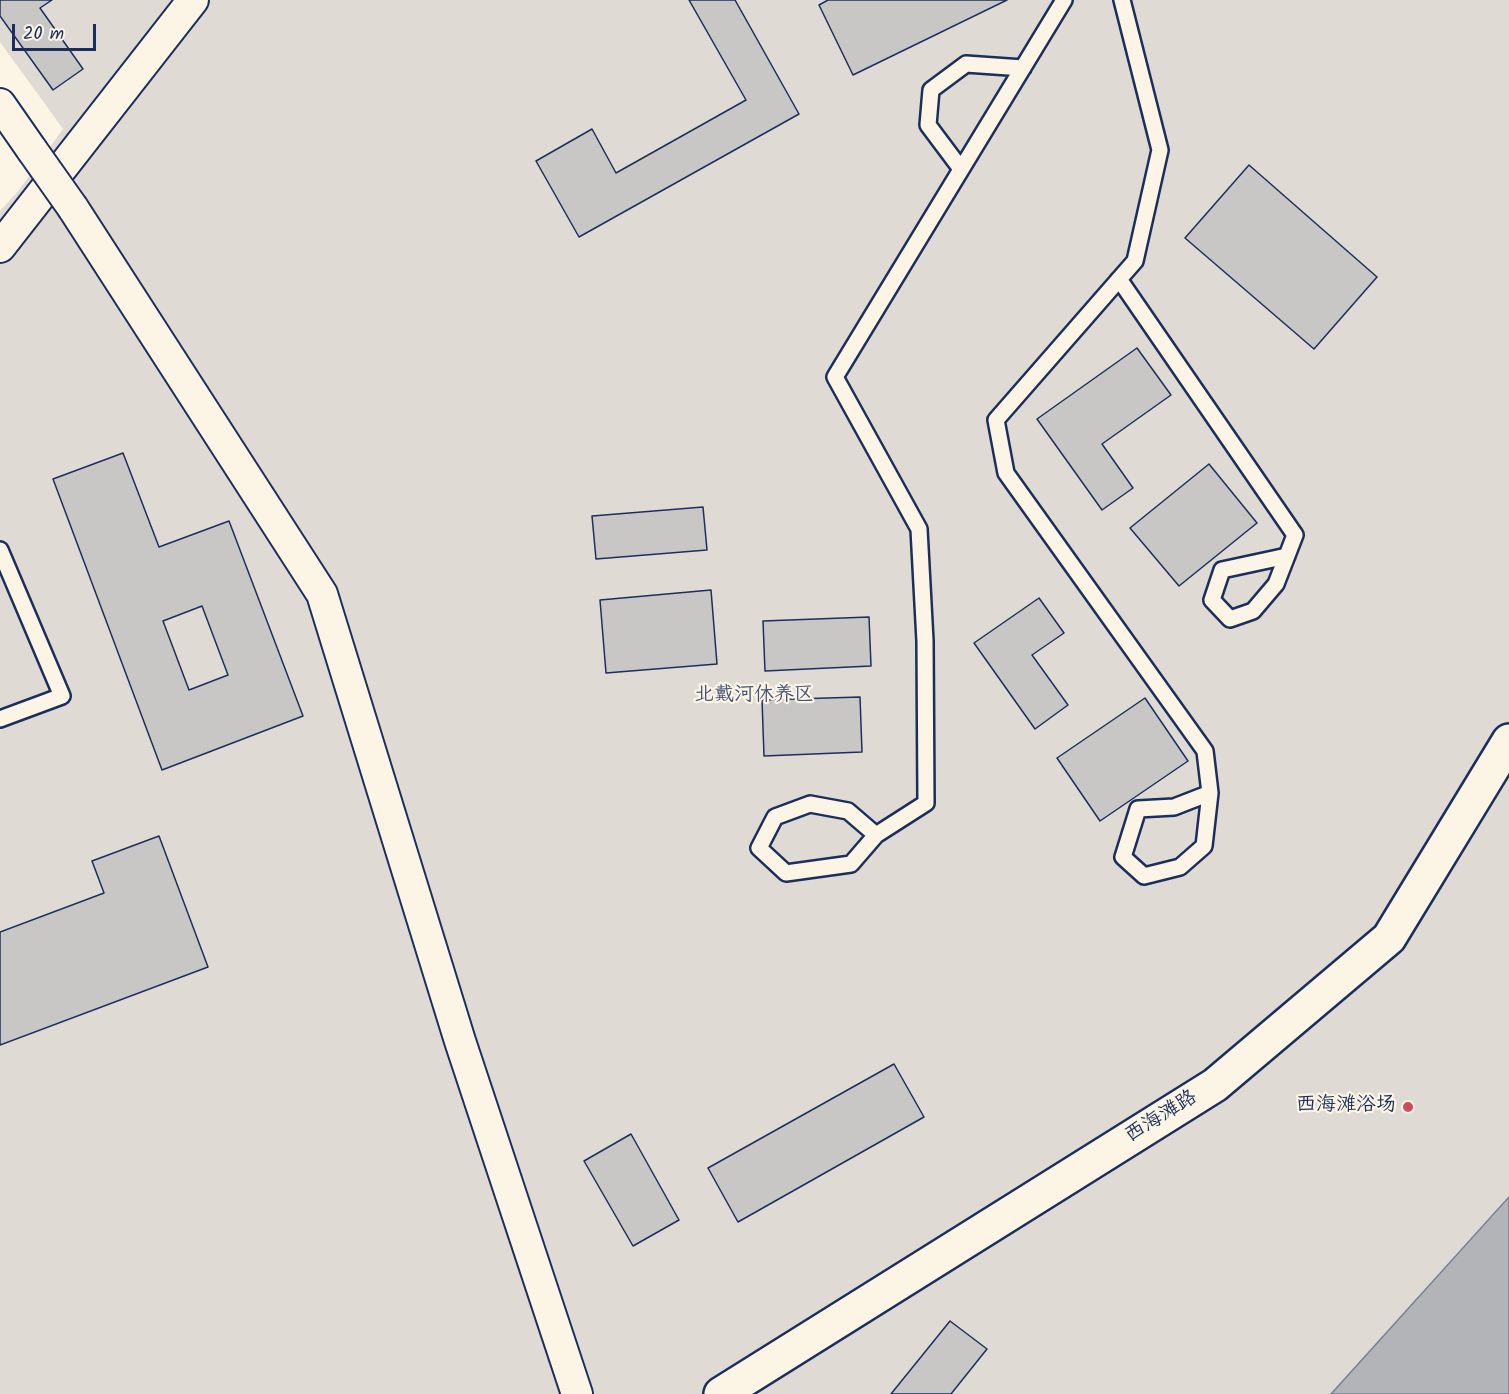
<!DOCTYPE html>
<meta charset="utf-8">
<style>
body{margin:0}
#map{position:relative;width:1509px;height:1394px;overflow:hidden;background:#fcf5e5;font-family:Kalam,sans-serif}
canvas{display:block}
.scale{position:absolute;left:12px;top:24px;width:84px;height:27px;box-sizing:border-box;border:3px solid #1b2f5e;border-top:0;padding-left:8px;font-size:18px;line-height:21px;white-space:nowrap;color:#1b2f5e;-webkit-text-stroke:4px #fcf5e5;paint-order:stroke}
</style>
<div id="map">
<canvas width="1509" height="1394"></canvas>
<div class="scale">20 m</div>
</div>
<script>
const g = document.querySelector('canvas').getContext('2d');
g.lineJoin = 'round';
function paint(path, color) {
  g.fillStyle = color;
  g.fill(path, 'evenodd');
}
function strokePath(path, color, width, dash) {
  g.strokeStyle = color;
  g.lineWidth = width;
  g.lineCap = dash ? 'butt' : 'round';
  g.setLineDash(dash || []);
  g.stroke(path);
}
function label(font, color, halo, rows, align = 'center') {
  g.font = font + ' Kalam,"LXGW WenKai TC",sans-serif';
  g.lineWidth = 4.5;
  g.setLineDash([]);
  g.textBaseline = 'middle';
  g.strokeStyle = halo;
  g.fillStyle = color;
  for (const [text, x, y, turn = 0] of rows) {
    g.save();
    g.translate(x, y);
    g.rotate((+turn || 0) * Math.PI / 180);
    g.textAlign = isNaN(turn) ? turn : align;
    if (halo) g.strokeText(text, 0, 0);
    g.fillText(text, 0, 0);
    g.restore();
  }
}
const green = new Path2D(`
 M 0,0 L 1509,0 L 1509,1394 L 0,1394 L 0,211 L 19,190 L 63,129 L 0,42 Z`);
const water = new Path2D(`
 M 1509,1197 L 1509,1394 L 1331,1394 Z`);
const building = new Path2D(`
 M 0,0 L 52,0 L 40,8 L 83,69 L 53,90 L 0,16 Z
 M 689,0 L 735,0 L 799,114 L 579,237 L 536,161 L 592,129 L 616,173 L 746,100 Z
 M 828,0 L 1007,0 L 853,75 L 819,5 Z
 M 1249,165 L 1377,277 L 1314,349 L 1185,238 Z
 M 1137,348 L 1171,395 L 1102,444 L 1133,488 L 1102,510 L 1037,419 Z
 M 123,453 L 159,547 L 229,521 L 303,716 L 162,770 L 53,479 ZM 202,606 L 228,675 L 189,690 L 163,621 Z
 M 1209,464 L 1257,523 L 1179,586 L 1130,528 Z
 M 703,507 L 707,550 L 596,559 L 592,516 Z
 M 711,590 L 717,664 L 606,673 L 600,600 Z
 M 1039,598 L 1064,633 L 1032,655 L 1068,705 L 1035,729 L 974,643 Z
 M 869,617 L 871,666 L 765,671 L 763,621 Z
 M 860,697 L 862,752 L 764,756 L 762,700 Z
 M 1145,698 L 1188,761 L 1100,821 L 1057,758 Z
 M 159,836 L 208,967 L 0,1045 L 0,932 L 104,893 L 92,861 Z
 M 894,1064 L 924,1117 L 738,1222 L 708,1168 Z
 M 631,1134 L 679,1220 L 633,1246 L 584,1161 Z
 M 950,1321 L 987,1349 L 951,1394 L 891,1394 Z`);
const service = new Path2D(`
 M 1122,0 L 1160,150 L 1135,261 L 996,420 L 1006,473 L 1205,751 L 1210,793 L 1204,846 L 1180,867 L 1144,876 L 1123,857 L 1138,809 L 1174,807 L 1210,793
 M 961,169 L 928,125 L 931,90 L 966,64 L 1023,68
 M 1119,279 L 1295,535 L 1276,584 L 1253,611 L 1230,619 L 1212,600 L 1222,570 L 1287,556
 M 0,550 L 62,696 L 0,719
 M 876,835 L 848,811 L 810,804 L 775,817 L 759,848 L 786,873 L 851,864 L 876,835 L 926,803 L 925,641 L 919,529 L 835,377 L 1064,0`);
const minor = new Path2D(`
 M 0,104 L 32,150
 M 73,208 L 322,594 L 460,1041 L 577,1394
 M 0,247 L 193,0`);
const secondary = new Path2D(`
 M 721,1394 L 1215,1085 L 1389,938 L 1509,741`);
const minorBridge = new Path2D(`
 M 32,150 L 73,208`);
const markers = [
 [1408,1107,6,"#d1495b"]
];
const parkNames = [
 ["北戴河休养区",754,697]
];
const poiNames = [
 ["西海滩浴场",1396,1107]
];
const streetNames = [
 ["西海滩路",1162,1118,-32]
];
paint(green, '#dfdbd4');
paint(water, '#b2b4b8');
strokePath(water, '#767f94', 1.5);
paint(building, '#c8c7c6');
strokePath(building, '#1b2f5e', 1.5);
strokePath(service, '#1b2f5e', 20);
strokePath(minor, '#1b2f5e', 34);
strokePath(secondary, '#1b2f5e', 38);
strokePath(service, '#fcf5e5', 15);
strokePath(minor, '#fcf5e5', 30);
strokePath(secondary, '#fcf5e5', 33);
strokePath(minorBridge, '#1b2f5e', 34, []);
strokePath(minorBridge, '#fcf5e5', 30);
for (const [x, y, r, color] of markers) {
  const dot = new Path2D();
  dot.arc(x, y, r, 0, 2 * Math.PI);
  g.fillStyle = color;
  g.fill(dot);
  strokePath(dot, '#fcf5e5', 2);
}
label('20px', '#425176', '#fcf5e5', parkNames);
label('20px', '#1b2f5e', '#fcf5e5', poiNames, 'right');
label('20px', '#1b2f5e', '#fcf5e5', streetNames);
</script>
